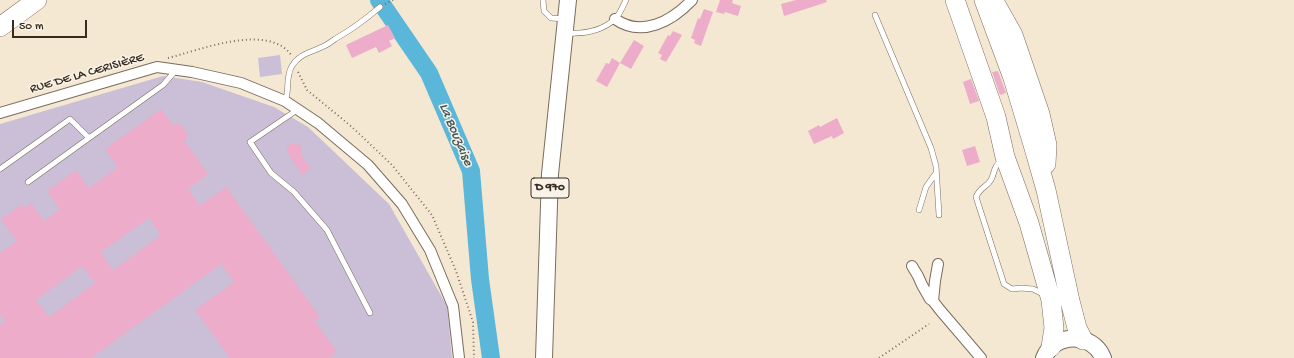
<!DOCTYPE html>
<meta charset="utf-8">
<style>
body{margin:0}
#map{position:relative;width:1294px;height:358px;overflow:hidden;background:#f5e8d3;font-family:"Gochi Hand",sans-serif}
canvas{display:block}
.scale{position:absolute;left:12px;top:20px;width:75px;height:18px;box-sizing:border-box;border:2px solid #3b2a1e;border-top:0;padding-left:5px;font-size:12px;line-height:14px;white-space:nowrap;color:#3b2a1e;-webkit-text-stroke:3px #f7f3e8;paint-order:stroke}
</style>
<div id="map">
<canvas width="1294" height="358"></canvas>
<div class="scale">50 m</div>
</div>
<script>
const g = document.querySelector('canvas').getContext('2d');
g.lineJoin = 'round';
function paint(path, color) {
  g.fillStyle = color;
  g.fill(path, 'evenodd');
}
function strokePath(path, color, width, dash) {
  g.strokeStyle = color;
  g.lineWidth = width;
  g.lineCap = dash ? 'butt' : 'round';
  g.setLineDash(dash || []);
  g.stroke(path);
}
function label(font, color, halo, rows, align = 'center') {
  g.font = font + ' "Gochi Hand",sans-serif';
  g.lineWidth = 3;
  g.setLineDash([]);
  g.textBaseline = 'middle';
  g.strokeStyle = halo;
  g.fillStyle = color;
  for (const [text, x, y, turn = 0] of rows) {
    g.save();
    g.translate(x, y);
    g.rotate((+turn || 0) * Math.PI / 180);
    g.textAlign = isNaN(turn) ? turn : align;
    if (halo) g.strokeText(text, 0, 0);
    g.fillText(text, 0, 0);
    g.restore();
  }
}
const industrial = new Path2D(`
 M 280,55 L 282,74 L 260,77 L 258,58 Z
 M 163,76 L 202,82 L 274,107 L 308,127 L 389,204 L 447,306 L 452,358 L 0,358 L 0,124 Z`);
const river = new Path2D(`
 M 379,0 L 429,73 L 471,171 L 480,279 L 491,358`);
const building = new Path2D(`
 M 720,0 L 733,0 L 732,3 L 741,6 L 738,16 L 725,12 L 724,14 L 716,12 Z
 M 796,0 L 826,0 L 827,2 L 784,16 L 781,4 Z
 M 704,9 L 713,12 L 701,46 L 694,43 L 695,40 L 691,38 L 698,18 L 700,19 Z
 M 388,25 L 395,38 L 389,41 L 392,46 L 379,53 L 376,47 L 352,58 L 346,45 Z
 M 673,31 L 682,35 L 666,62 L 660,59 L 662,55 L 658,53 L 668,35 L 670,36 Z
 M 634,40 L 644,46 L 631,69 L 620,63 L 607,87 L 596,81 L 606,63 L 609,64 L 612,58 L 620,63 Z
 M 998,71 L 1006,93 L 1000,95 L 992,72 Z
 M 971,79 L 979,101 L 970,104 L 963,82 Z
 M 161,109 L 174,126 L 179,123 L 189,136 L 184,140 L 208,174 L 188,189 L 200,206 L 226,187 L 320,317 L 315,321 L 337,352 L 329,358 L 230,358 L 195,310 L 234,282 L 221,264 L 91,358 L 0,358 L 0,325 L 5,321 L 0,314 L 0,253 L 17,241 L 1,219 L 22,204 L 24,208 L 31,203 L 44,221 L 60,209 L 47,191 L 76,170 L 89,188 L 118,167 L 105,149 ZM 149,218 L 161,235 L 113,270 L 101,252 ZM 82,266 L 95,283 L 49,317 L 36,300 Z
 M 837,118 L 844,133 L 833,139 L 832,136 L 814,144 L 808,131 L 819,125 L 820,127 Z
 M 293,143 L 297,143 L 300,146 L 302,150 L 301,154 L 311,168 L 302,175 L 287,152 L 287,146 Z
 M 975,146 L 980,162 L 967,166 L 962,150 Z`);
const path = new Path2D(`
 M 385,4 L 393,0
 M 168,58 C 200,50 269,22 292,56
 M 298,72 L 307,90 L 352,127 L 392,165 L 432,215 L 456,271 L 473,322 L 474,358
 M 879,358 L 929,324`);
const lane = new Path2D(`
 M 543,0 L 544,11 L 551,18 L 565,19
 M 875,15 L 931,148 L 936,166 L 939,215
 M 567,33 C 584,34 602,31 615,19 C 620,14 623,6 626,0
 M 285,101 C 290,91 285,77 292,66 C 299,54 310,53 322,47 C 327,45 331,42 335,39 C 351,30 366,19 380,7
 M 297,110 L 250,142 L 271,173 L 294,192 L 327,230 L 370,313
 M 1002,160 C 993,167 995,172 991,180 C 987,187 980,187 976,197 L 1004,284 L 1012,289 L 1021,288 L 1033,289 L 1043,294
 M 0,169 L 70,119 L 89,138 L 163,85 L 176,70
 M 28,182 L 89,138
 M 919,210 L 926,187 L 936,173`);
const street = new Path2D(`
 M 615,19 C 642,38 672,21 692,0
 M 0,113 L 157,67 L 192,72 L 241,83 L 285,101 L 318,123 L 368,165 L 402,204 L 430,250 L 453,306 L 459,358
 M 912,266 L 918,276 L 922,285 L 930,299 L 933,301 L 940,310 L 981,358
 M 933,301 L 935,281 L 938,264`);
const primary = new Path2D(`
 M 544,358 L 550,174 L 568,0
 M 1044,358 C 1054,332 1093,332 1103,358`);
const highway = new Path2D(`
 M 955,0 L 996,117 L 1005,157 L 1029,223 L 1051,300 L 1054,328 L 1051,347
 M 984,0 L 1013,78 L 1034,148 L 1046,190 L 1070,301 L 1077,328 L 1083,340
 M 995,3 L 1013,35 L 1040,114 L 1047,145 L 1046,164
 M 0,27 L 37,0`);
const shields = [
 [550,188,38]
];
const shieldNames = [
 ["D 970",550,188]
];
const streetNames = [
 ["RUE DE LA CERISIÈRE",87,74,-16]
];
const waterNames = [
 ["La Bouzaise",455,135,67]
];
paint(industrial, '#cabfd6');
strokePath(river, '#5bb7d9', 18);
paint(building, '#ecacca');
strokePath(lane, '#7c6c5d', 6);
strokePath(street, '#7c6c5d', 12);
strokePath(primary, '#7c6c5d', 18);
strokePath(highway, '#7c6c5d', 20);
strokePath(path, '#7c6c5d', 2, [1, 3]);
strokePath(lane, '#fff', 5);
strokePath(street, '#fff', 10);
strokePath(primary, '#fff', 16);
strokePath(highway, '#fff', 19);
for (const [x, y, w] of shields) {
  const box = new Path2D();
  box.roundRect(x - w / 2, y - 10, w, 20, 3);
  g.fillStyle = '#f7f3e8';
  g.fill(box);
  strokePath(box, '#3b2a1e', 1);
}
label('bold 12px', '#3b2a1e', null, shieldNames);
label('13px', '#3b2a1e', '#f7f3e8', streetNames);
label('italic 14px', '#455456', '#f7f3e8', waterNames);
</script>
